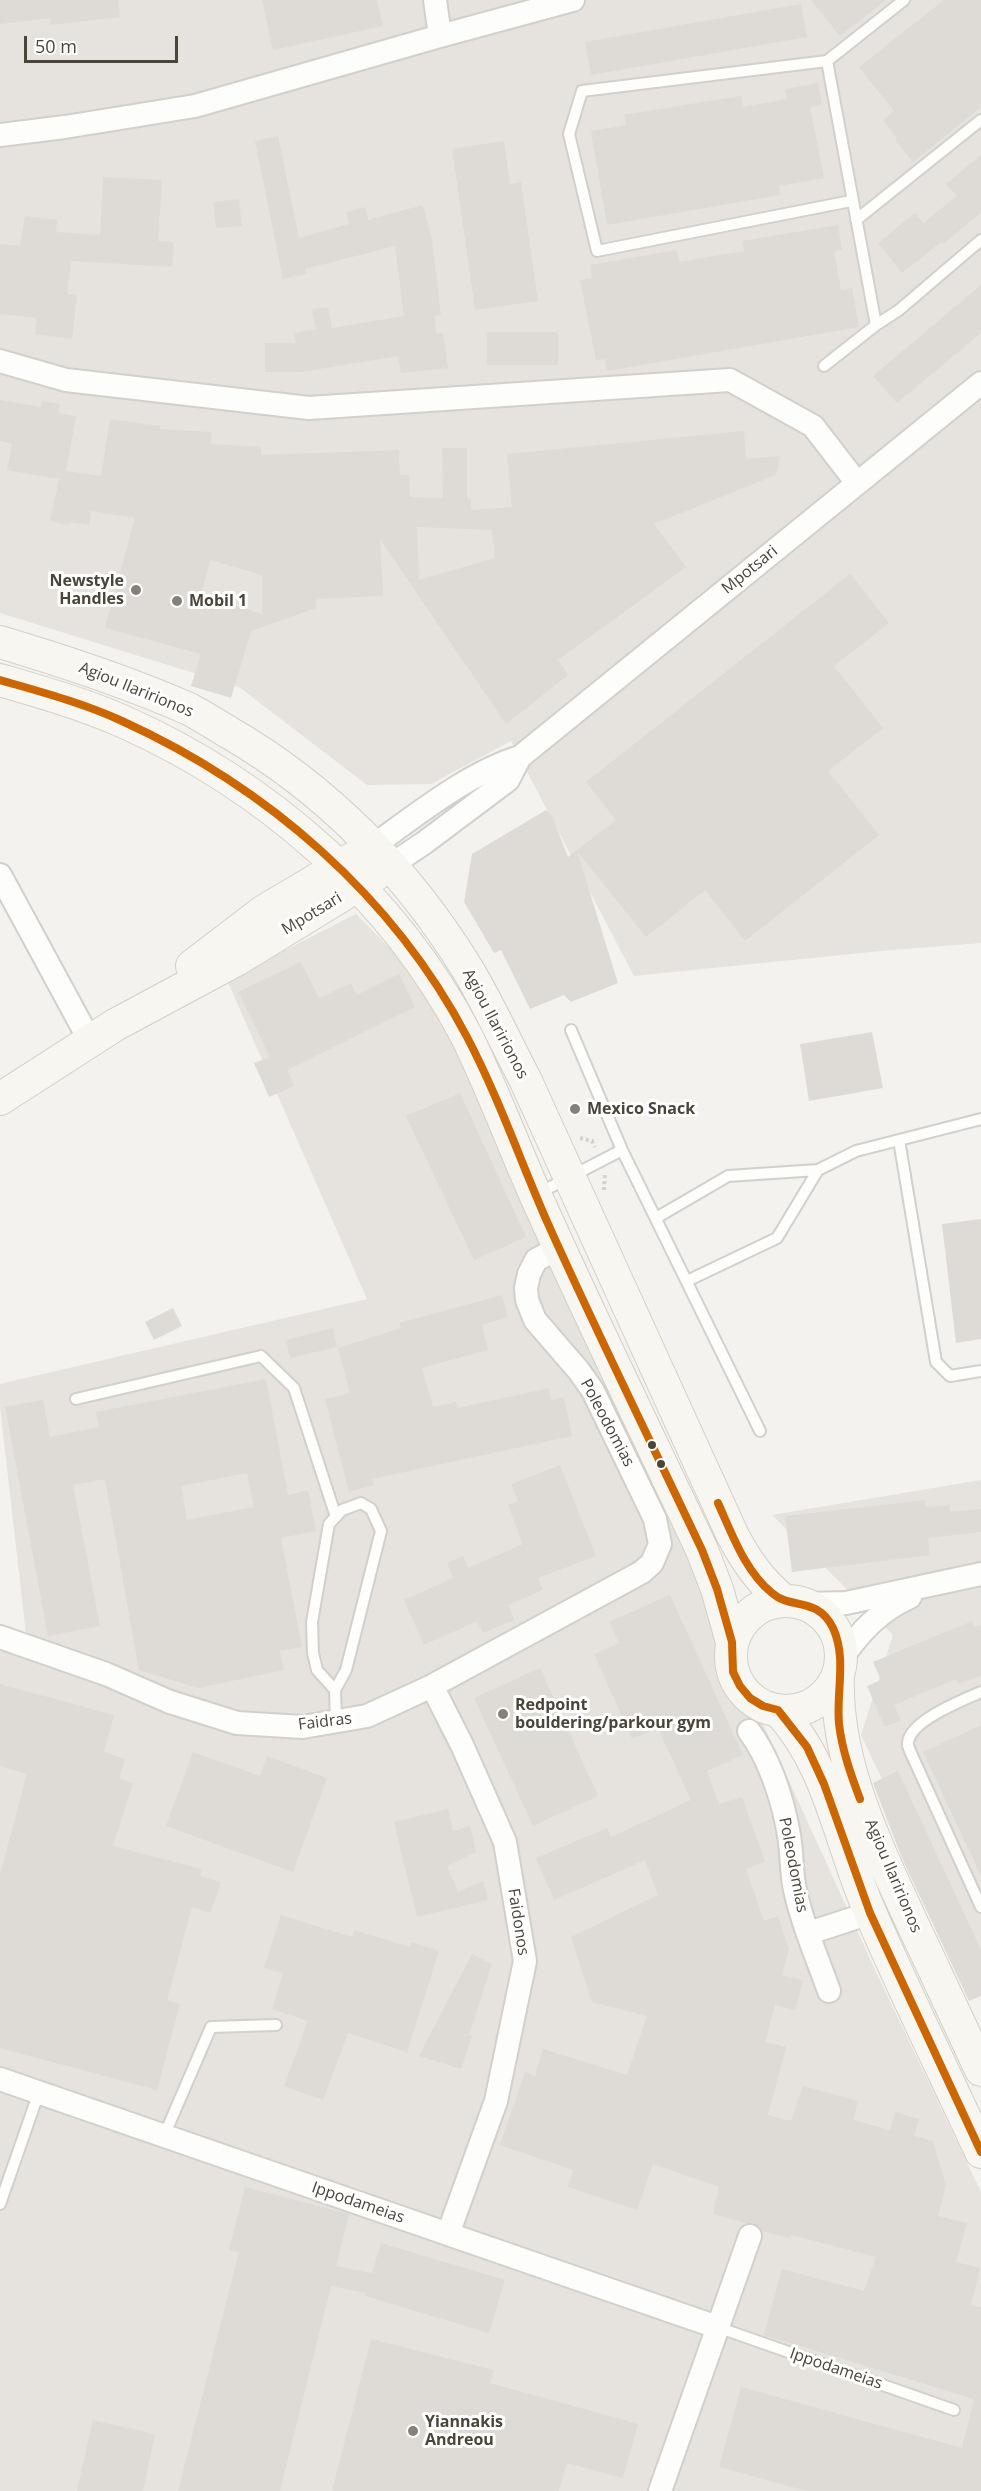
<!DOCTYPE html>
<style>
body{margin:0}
#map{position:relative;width:981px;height:2491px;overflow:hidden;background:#f4f2ee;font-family:"Open Sans",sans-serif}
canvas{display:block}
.scale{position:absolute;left:24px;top:36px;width:154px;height:27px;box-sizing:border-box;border:3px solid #4b4439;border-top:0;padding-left:8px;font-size:18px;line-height:21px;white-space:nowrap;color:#4b4439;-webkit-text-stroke:4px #fff;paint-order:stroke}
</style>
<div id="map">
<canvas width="981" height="2491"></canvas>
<div class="scale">50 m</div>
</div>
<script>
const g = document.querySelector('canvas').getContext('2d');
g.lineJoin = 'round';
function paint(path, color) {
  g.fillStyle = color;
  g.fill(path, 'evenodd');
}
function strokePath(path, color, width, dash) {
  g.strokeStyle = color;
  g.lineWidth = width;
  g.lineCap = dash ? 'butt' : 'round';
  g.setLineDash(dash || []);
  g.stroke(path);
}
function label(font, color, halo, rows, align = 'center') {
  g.font = font + ' "Open Sans",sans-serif';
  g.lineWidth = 6;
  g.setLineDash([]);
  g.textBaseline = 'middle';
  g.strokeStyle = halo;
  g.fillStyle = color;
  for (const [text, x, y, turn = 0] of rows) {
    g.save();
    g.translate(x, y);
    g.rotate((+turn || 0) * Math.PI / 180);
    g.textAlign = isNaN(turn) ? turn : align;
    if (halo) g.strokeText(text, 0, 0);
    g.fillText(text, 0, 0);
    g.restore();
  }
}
const industrial = new Path2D(`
 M 0,0 L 981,0 L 981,943 L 891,950 L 634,976 L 511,741 L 431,784 L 367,785 L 239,687 L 0,613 Z
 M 356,914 L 428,987 L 875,1970 L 981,2192 L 981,2491 L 0,2491 L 0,1650 L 29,1660 L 0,1407 L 0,1384 L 367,1299 L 227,980 Z
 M 981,1480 L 981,1987 L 861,1735 L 893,1635 L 772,1515 Z`);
const building = new Path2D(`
 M 0,0 L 118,0 L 120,17 L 51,25 L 50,18 L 0,24 Z
 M 262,0 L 377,0 L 383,26 L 273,50 Z
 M 811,0 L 886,0 L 840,36 Z
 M 944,0 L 981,0 L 981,107 L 913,162 L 895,140 L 897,138 L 883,120 L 894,111 L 859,67 Z
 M 801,4 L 807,37 L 591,75 L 585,42 Z
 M 818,83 L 822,105 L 810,107 L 824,178 L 779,186 L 780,195 L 607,225 L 591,131 L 626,125 L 624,115 L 697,103 L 741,96 L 743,107 L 787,99 L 785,89 Z
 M 278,136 L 299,238 L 349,224 L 346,212 L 365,207 L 368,220 L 423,205 L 432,241 L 441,315 L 435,316 L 436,333 L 443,333 L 448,368 L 401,373 L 398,356 L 301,372 L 265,372 L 265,343 L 296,343 L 294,333 L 316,329 L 312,309 L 328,307 L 332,328 L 404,316 L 395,246 L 305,269 L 306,274 L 283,279 L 255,141 Z
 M 504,141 L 510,184 L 521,182 L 538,301 L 475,310 L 452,149 Z
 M 981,155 L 981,213 L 943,244 L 941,242 L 902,273 L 878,243 L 915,213 L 923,223 L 957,196 L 946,184 Z
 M 103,177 L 162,180 L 158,241 L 174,242 L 172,267 L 71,261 L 67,294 L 77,295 L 72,339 L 35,334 L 37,318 L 0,314 L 0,244 L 20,246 L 25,216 L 57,220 L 56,232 L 100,235 Z
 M 239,199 L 242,226 L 216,228 L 213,202 Z
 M 838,225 L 842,250 L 834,251 L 841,290 L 852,288 L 859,327 L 607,371 L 605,359 L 596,360 L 580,280 L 592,278 L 590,265 L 677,250 L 679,262 L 744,251 L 742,241 Z
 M 981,285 L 981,333 L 897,403 L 873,376 Z
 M 487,332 L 558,332 L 558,365 L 487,365 Z
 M 0,400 L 41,407 L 42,401 L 60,404 L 58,413 L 76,416 L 66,471 L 101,476 L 110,419 L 160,426 L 160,429 L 212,432 L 211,444 L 261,447 L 261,455 L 399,450 L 400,475 L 409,475 L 410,497 L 443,498 L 442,448 L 467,448 L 467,499 L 471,499 L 471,510 L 512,507 L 507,454 L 744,431 L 746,459 L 780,456 L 776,475 L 654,524 L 686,567 L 558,660 L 568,675 L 506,724 L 380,539 L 383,596 L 316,599 L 316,608 L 251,631 L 231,698 L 191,686 L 201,654 L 105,628 L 135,518 L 91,511 L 89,525 L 69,522 L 68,525 L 50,521 L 59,479 L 7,470 L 12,444 L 0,441 ZM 417,527 L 492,530 L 495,558 L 419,580 ZM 210,560 L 262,575 L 262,614 L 201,595 Z
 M 850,574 L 889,623 L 834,666 L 883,728 L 828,771 L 879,835 L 745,941 L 705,890 L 646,937 L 577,851 L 618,983 L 571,1002 L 564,995 L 530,1009 L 501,950 L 494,953 L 464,902 L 472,854 L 546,810 L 552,816 L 568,857 L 616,820 L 586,782 Z
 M 301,962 L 319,998 L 351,983 L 357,995 L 399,974 L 415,1007 L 287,1070 L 294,1086 L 269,1097 L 254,1063 L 270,1057 L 238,992 Z
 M 872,1032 L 883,1088 L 809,1101 L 800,1044 Z
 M 460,1093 L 526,1237 L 474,1260 L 406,1116 Z
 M 981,1219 L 981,1339 L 956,1343 L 942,1224 Z
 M 502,1295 L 508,1317 L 482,1325 L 488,1350 L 422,1368 L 433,1407 L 456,1402 L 458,1408 L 549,1388 L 551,1400 L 564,1397 L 572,1436 L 372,1479 L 374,1485 L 349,1492 L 325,1399 L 350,1393 L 338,1348 L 401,1328 L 399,1323 Z
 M 173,1308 L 182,1326 L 154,1340 L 145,1322 Z
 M 333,1328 L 337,1347 L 290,1358 L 286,1340 Z
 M 266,1379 L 288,1495 L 308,1490 L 316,1531 L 281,1538 L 302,1647 L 280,1651 L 284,1670 L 198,1688 L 139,1670 L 105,1479 L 73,1485 L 100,1626 L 48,1636 L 5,1407 L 43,1400 L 50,1437 L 99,1427 L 96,1412 ZM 247,1473 L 254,1507 L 187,1520 L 181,1486 Z
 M 560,1465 L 596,1556 L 538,1578 L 543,1590 L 508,1605 L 514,1620 L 483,1633 L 477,1621 L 424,1645 L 404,1600 L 453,1578 L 447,1563 L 463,1556 L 468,1568 L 523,1544 L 508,1505 L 518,1501 L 511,1484 Z
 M 925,1500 L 926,1507 L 950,1505 L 950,1512 L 981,1509 L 981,1532 L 928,1538 L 930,1555 L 792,1572 L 785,1516 Z
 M 670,1595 L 743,1755 L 707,1771 L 719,1804 L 742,1797 L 765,1862 L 746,1869 L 764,1921 L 778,1916 L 789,1949 L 782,1975 L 803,1980 L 795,2010 L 775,2005 L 765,2042 L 786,2047 L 768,2115 L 791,2121 L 803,2086 L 858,2101 L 853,2120 L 890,2130 L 895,2112 L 919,2119 L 914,2136 L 933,2141 L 946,2186 L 938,2216 L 967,2223 L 956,2262 L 980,2268 L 971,2305 L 981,2307 L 981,2491 L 807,2491 L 719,2467 L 741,2387 L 962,2448 L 974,2399 L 764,2335 L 782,2269 L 864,2291 L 876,2257 L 791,2235 L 790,2238 L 762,2231 L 754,2223 L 746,2223 L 713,2214 L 719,2187 L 653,2164 L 637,2210 L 568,2187 L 573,2170 L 500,2145 L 525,2072 L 535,2076 L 543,2049 L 627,2075 L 647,2016 L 592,2002 L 571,1937 L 658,1895 L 645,1860 L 554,1900 L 536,1858 L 607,1828 L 611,1837 L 691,1800 L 658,1728 L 632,1739 L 594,1654 L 619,1643 L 609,1622 Z
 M 972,1621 L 974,1627 L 981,1624 L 981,1675 L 959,1684 L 956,1679 L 894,1705 L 901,1720 L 885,1727 L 867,1686 L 881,1680 L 873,1662 Z
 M 540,1668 L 598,1796 L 533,1826 L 474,1698 Z
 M 0,1684 L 114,1715 L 104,1752 L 125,1759 L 119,1779 L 133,1783 L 113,1846 L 202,1869 L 200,1876 L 221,1882 L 210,1913 L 192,1907 L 167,2000 L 180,2004 L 157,2090 L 0,2048 L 0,1874 L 27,1774 L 0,1766 Z
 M 981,1725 L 981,1876 L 923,1752 Z
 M 193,1752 L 260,1776 L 267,1756 L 327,1778 L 293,1872 L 166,1826 Z
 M 898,1771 L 981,1950 L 981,1996 L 969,2001 L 902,1858 L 873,1783 Z
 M 448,1809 L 453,1831 L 470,1826 L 476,1852 L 447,1866 L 458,1892 L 483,1881 L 488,1900 L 417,1917 L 394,1822 Z
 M 281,1915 L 352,1937 L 354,1930 L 410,1947 L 412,1942 L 439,1951 L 407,2052 L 348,2033 L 323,2100 L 284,2086 L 308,2021 L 272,2009 L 283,1973 L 264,1968 Z
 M 472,1954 L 492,1964 L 469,2035 L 472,2036 L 461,2069 L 419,2056 Z
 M 245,2187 L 349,2214 L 336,2266 L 372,2273 L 381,2243 L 505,2280 L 489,2333 L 365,2296 L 366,2293 L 331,2286 L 280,2491 L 178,2491 L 239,2252 L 229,2250 Z
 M 371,2339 L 494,2370 L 490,2383 L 638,2424 L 623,2478 L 567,2463 L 559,2491 L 332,2491 Z
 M 93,2420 L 155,2434 L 143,2491 L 77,2491 Z`);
const path = new Path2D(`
 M 580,1138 L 592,1141 L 595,1147
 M 604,1190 L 605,1174`);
const lane = new Path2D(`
 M 827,61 L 876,325
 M 851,201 L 597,251 L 569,134 L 582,91 L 827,61 L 904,0
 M 856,220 L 981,120
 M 824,366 L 876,325 L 899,310 L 981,240
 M 571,1030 L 622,1150 L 760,1431
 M 899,1140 L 936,1362 L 950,1376 L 981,1371
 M 537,1194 L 622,1150
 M 656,1218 L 728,1176 L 818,1170 L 856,1151 L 981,1119
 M 687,1281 L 777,1238 L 818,1170
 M 76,1399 L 261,1356 L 294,1388 L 336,1517
 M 335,1690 L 317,1670 L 313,1653 L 312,1622 L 329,1524 L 342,1510 L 361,1503 L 371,1509 L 381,1531 L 346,1670 L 335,1690 L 336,1721
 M 981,1692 C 963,1700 911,1720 908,1742 C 907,1745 909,1748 910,1751 L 981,1907
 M 164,2136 L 211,2027 L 276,2025
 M 0,2204 L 39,2092
 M 717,2327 L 954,2410`);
const street = new Path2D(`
 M 435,0 L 440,36
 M 0,135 L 65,127 L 195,106 L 440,36 L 573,0
 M 0,361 L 66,380 L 309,408 L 730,380 L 813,426 L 857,483
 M 373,846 C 416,815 470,772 520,757
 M 391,865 L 424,843 L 508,780 L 520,757 L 981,383
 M 0,875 L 90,1041
 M 805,1604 L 846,1603 L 981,1574
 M 0,1637 L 106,1674 L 170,1702 L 237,1723 L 303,1727 L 367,1716 L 432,1686 L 642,1572 L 652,1563 L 660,1544 L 655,1519 L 593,1391 L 579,1371 L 535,1320 L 527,1300 L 526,1288 L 529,1274 L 536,1260 L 560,1247
 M 841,1659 C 860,1632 879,1611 910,1597
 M 432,1686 L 462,1745 L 505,1842 L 525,1961 L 496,2101 L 448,2234
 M 749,1731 C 769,1758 782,1797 788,1830 C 792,1848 791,1867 794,1885 C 801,1921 817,1957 829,1991
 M 809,1933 L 870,1913
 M 0,2079 L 717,2327
 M 660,2491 L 750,2236`);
const secondary = new Path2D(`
 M 0,642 C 64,661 128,682 189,709 C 202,716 215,724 228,732 C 327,789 408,872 468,970 C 489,1005 506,1043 525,1079 L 732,1534 C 746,1561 760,1581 784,1601
 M 0,680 C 41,692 83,704 122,721 C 266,785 394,896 467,1037 C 492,1088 512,1142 535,1194 C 588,1313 646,1431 702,1550 L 717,1589 L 732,1642
 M 192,966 L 264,911 L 355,857
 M 0,1099 L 115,1025 L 236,960 L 375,875
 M731 1656a55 55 0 1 1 110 0a55 55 0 1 1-110 0Z
 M 838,1673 C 834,1762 877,1846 913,1925 C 936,1973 958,2021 981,2070
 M 778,1710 C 830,1765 840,1844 870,1912 C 905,1993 944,2072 981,2152`);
const bus1 = new Path2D(`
 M 0,680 C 41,692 83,703 122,721 C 267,787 393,896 467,1037 C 499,1098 521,1163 549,1226 C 598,1335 651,1442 702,1550 L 717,1589 L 732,1642 L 733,1672 L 740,1686 L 750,1698 L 763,1706 L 778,1710 L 807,1747 L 824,1784 L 870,1913 L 981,2152
 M 718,1503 C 732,1534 745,1571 772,1593 C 791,1610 817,1596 833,1628 C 847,1658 836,1692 839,1724 C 842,1750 851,1775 860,1799`);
const markers = [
 [136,590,6,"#868178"],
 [177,601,6,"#868178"],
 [575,1109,6,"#868178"],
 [652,1445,5,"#4b4439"],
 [661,1464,5,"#4b4439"],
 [503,1714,6,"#868178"],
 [413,2431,6,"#868178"]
];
const streetNames = [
 ["Mpotsari",750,570,-39],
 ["Agiou Ilaririonos",136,690,22],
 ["Mpotsari",312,914,-31],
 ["Agiou Ilaririonos",495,1024,62],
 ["Poleodomias",607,1423,62],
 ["Faidras",325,1722,-7],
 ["Poleodomias",793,1865,79],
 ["Agiou Ilaririonos",893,1876,67],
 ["Faidonos",518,1922,81],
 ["Ippodameias",358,2203,19],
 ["Ippodameias",836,2369,19]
];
const poiNames = [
 ["Newstyle",124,581,"right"],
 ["Handles",124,599,"right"],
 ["Mobil 1",189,601],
 ["Mexico Snack",587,1109],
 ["Redpoint",515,1705],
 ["bouldering/parkour gym",515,1723],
 ["Yiannakis",425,2422],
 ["Andreou",425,2440]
];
paint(industrial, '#e6e2de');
paint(building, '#dedbd6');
strokePath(lane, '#d2d0cb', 14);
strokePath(street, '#d2d0cb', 26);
strokePath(secondary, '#d3cfc5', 34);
strokePath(path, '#d3d2cc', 4, [3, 3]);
strokePath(lane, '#fdfdfc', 10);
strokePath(street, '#fdfdfc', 22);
strokePath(secondary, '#f7f6f1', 32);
strokePath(bus1, '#c60', 8);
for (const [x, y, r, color] of markers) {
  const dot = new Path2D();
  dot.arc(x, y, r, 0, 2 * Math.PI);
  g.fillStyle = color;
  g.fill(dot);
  strokePath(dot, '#fff', 2);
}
label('16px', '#4b4439', '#fff', streetNames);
label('bold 16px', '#4b4439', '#fff', poiNames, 'left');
</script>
